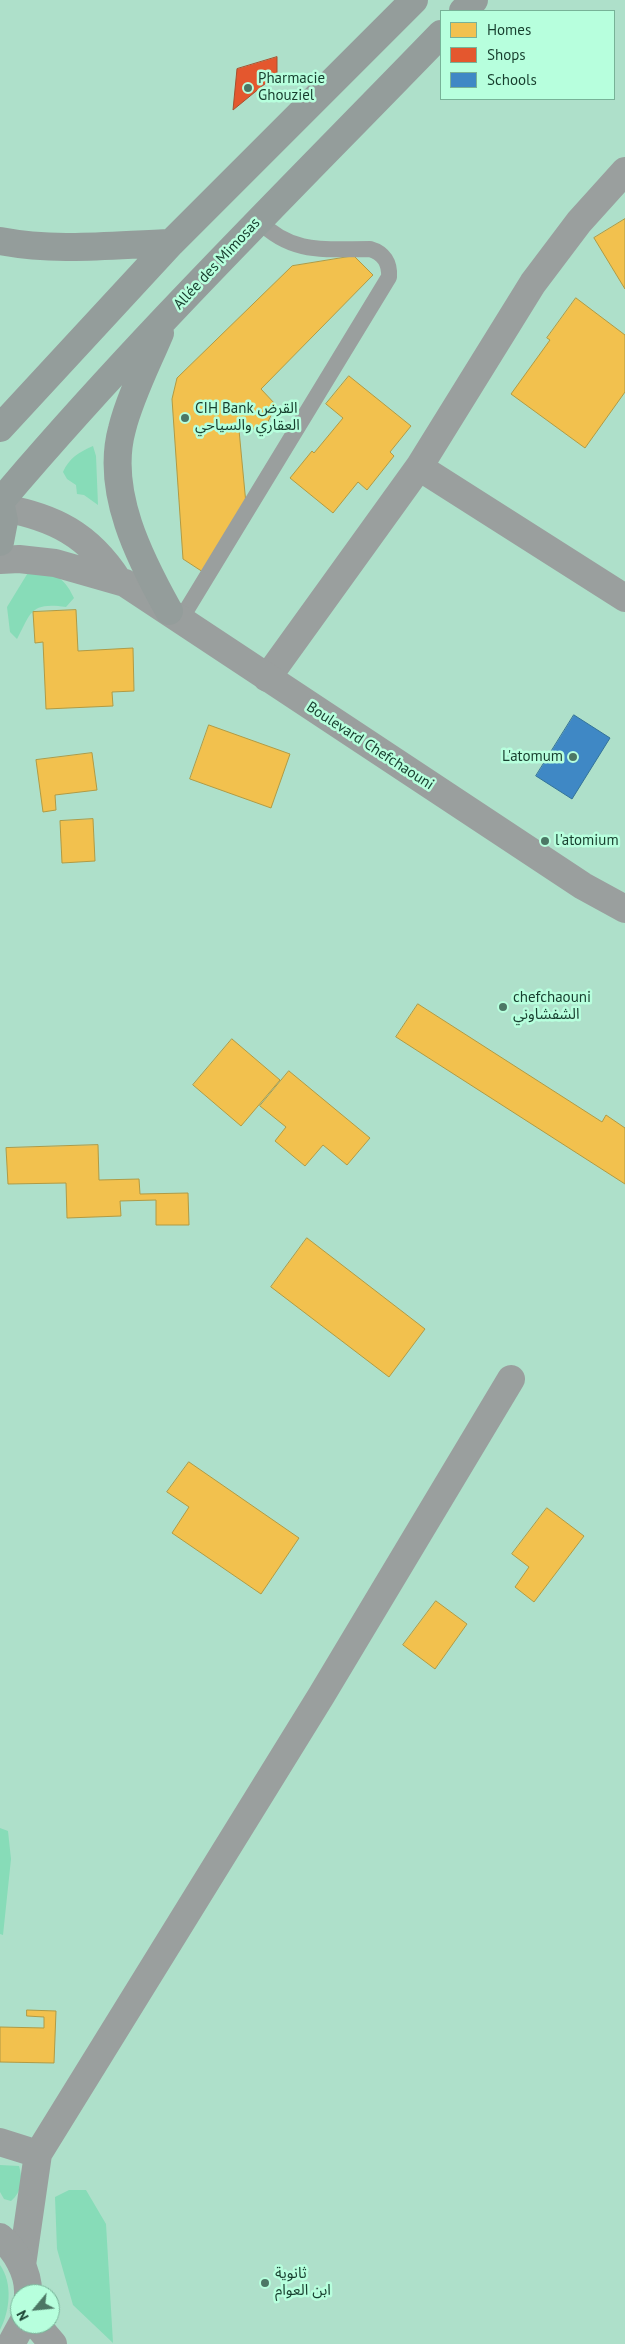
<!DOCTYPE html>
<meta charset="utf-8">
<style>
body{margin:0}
#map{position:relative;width:625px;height:2344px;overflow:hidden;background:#aee0ca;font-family:"PT Sans",sans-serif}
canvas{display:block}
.legend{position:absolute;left:440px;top:10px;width:175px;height:90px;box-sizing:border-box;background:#b7ffdd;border:1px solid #77b297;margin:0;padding:6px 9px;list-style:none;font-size:15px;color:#173e2e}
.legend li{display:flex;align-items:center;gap:10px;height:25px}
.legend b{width:25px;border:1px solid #77b297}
.north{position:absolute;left:10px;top:2284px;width:50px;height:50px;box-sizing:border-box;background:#b7ffdd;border:1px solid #77b297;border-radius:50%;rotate:242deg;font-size:14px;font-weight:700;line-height:20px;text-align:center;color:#173e2e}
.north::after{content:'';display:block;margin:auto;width:18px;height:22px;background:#4c7765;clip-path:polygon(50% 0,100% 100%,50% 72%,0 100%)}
</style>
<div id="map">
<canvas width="625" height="2344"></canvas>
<ul class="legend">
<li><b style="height:14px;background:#f2c14e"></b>Homes</li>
<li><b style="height:14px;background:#e4572e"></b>Shops</li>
<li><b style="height:14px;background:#3f88c5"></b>Schools</li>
</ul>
<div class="north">N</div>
</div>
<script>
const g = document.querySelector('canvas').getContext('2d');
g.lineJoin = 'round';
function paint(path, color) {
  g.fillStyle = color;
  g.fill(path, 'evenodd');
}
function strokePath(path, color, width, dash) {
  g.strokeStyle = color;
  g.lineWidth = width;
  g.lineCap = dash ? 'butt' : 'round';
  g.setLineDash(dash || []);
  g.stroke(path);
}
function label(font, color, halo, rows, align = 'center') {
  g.font = font + ' "PT Sans","Noto Sans Arabic",sans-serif';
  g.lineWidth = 5;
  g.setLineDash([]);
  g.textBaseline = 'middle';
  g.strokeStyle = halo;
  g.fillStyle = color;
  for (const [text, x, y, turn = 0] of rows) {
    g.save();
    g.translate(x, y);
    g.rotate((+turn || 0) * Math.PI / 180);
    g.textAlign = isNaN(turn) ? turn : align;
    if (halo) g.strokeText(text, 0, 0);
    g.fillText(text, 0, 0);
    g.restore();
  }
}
const green = new Path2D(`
 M 93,446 L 96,456 L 98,505 L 84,495 L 77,494 L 76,485 L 67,479 L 63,472 C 69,458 79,452 93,446 Z
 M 29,571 C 55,576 62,573 74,598 L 66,607 C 30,602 31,613 17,639 L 10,632 L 7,607 Z
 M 0,1828 L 8,1831 L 11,1859 L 3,1935 L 0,1934 Z
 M 0,2165 L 19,2166 C 23,2179 22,2192 11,2201 L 4,2199 L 0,2192 Z
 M 69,2190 L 86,2190 L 106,2224 L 113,2343 L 73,2305 L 57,2249 L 55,2197 Z
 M 0,2265 C 13,2283 10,2311 0,2330 Z`);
const homes = new Path2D(`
 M 625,219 L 625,289 L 594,238 Z
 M 354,256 L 373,275 L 261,389 L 276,405 L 265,428 L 239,430 L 246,504 L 203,572 L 183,559 L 172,399 L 177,378 L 292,266 Z
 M 576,298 L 625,335 L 625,392 L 585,448 L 511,394 L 550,340 L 547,338 Z
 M 349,376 L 411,426 L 390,452 L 394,456 L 367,490 L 358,482 L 333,513 L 290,478 L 312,451 L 314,453 L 343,418 L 326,404 Z
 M 76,610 L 78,651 L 133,648 L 134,691 L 112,692 L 113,706 L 46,709 L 43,642 L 35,643 L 33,612 Z
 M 209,725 L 290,754 L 271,808 L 190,779 Z
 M 92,753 L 97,790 L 55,795 L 56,810 L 43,812 L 36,760 Z
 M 93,819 L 95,861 L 62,863 L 60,821 Z
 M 418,1004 L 602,1122 L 606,1115 L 625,1128 L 625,1184 L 396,1037 Z
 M 232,1039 L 280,1080 L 241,1126 L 193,1085 Z
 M 289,1071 L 370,1138 L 347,1165 L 323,1145 L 305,1166 L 275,1141 L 286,1127 L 260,1106 Z
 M 98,1145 L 99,1180 L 139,1179 L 140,1194 L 188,1193 L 189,1225 L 156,1225 L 156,1200 L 120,1201 L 121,1216 L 67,1218 L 66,1183 L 8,1184 L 6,1148 Z
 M 307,1238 L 425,1329 L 389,1377 L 271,1287 Z
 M 189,1462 L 299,1538 L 261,1594 L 172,1533 L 189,1507 L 167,1492 Z
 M 547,1508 L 584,1536 L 534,1602 L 515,1587 L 529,1567 L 512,1554 Z
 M 436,1601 L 467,1624 L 435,1669 L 403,1645 Z
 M 27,2010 L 56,2011 L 54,2063 L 0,2062 L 0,2027 L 44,2028 L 44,2017 L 27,2016 Z`);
const shops = new Path2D(`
 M 277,57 L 277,74 L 233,110 L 237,69 Z`);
const schools = new Path2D(`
 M 574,715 L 610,738 L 572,799 L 536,776 Z`);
const service = new Path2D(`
 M 181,619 L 389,277 C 390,263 384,253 370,249 C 325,249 292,255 258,220`);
const minor = new Path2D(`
 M 419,467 L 625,598
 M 267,678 L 419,467 L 533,283 L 579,222 L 625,171
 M 0,2142 L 38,2154
 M 22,2265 L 38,2154 L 321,1696 L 511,1379`);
const tertiary = new Path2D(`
 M 3,508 C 54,517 89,535 118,580
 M 0,560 L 19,559 L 55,563 L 125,583 L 583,886 L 625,909
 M 0,2237 C 16,2250 29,2273 28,2294
 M 36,2324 L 53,2344
 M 11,2344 L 22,2324`);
const secondary = new Path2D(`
 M 463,11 L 474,0
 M 0,241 C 58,252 112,245 171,243
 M 160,333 C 147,364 130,397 122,429 C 105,491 140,559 169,611
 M 0,428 L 171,243 L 414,0
 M 0,502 C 139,338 292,188 441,34
 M 0,502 L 4,521 L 0,542`);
const markers = [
 [248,88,5,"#4c7765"],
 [185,418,5,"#4c7765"],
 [573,757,5,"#4c7765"],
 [545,841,5,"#4c7765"],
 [503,1007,5,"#4c7765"],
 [265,2283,5,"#4c7765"]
];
const poiNames = [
 ["Pharmacie",258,79],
 ["Ghouziel",258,96],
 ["CIH Bank القرض",195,409],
 ["العقاري والسياحي",195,426],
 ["L'atomum",563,757,"right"],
 ["l'atomium",555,841],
 ["chefchaouni",513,998],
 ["الشفشاوني",513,1015],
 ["ثانوية",275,2274],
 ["ابن العوام",275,2291]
];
const streetNames = [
 ["Allée des Mimosas",217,264,-47],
 ["Boulevard Chefchaouni",370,746,33]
];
paint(green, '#87dcb8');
paint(homes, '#f2c14e');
strokePath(homes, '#b09a44', 1);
paint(shops, '#e4572e');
strokePath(shops, '#a6502e', 1);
paint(schools, '#3f88c5');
strokePath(schools, '#337298', 1);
strokePath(service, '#9a9f9e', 16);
strokePath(minor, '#9a9f9e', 28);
strokePath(tertiary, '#9a9f9e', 28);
strokePath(secondary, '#949d9b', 28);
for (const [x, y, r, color] of markers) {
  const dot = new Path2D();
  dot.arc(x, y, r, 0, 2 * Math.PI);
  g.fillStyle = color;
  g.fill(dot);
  strokePath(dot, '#b7ffdd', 2);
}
label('15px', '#173e2e', '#b7ffdd', poiNames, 'left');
label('15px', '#173e2e', '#b7ffdd', streetNames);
</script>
